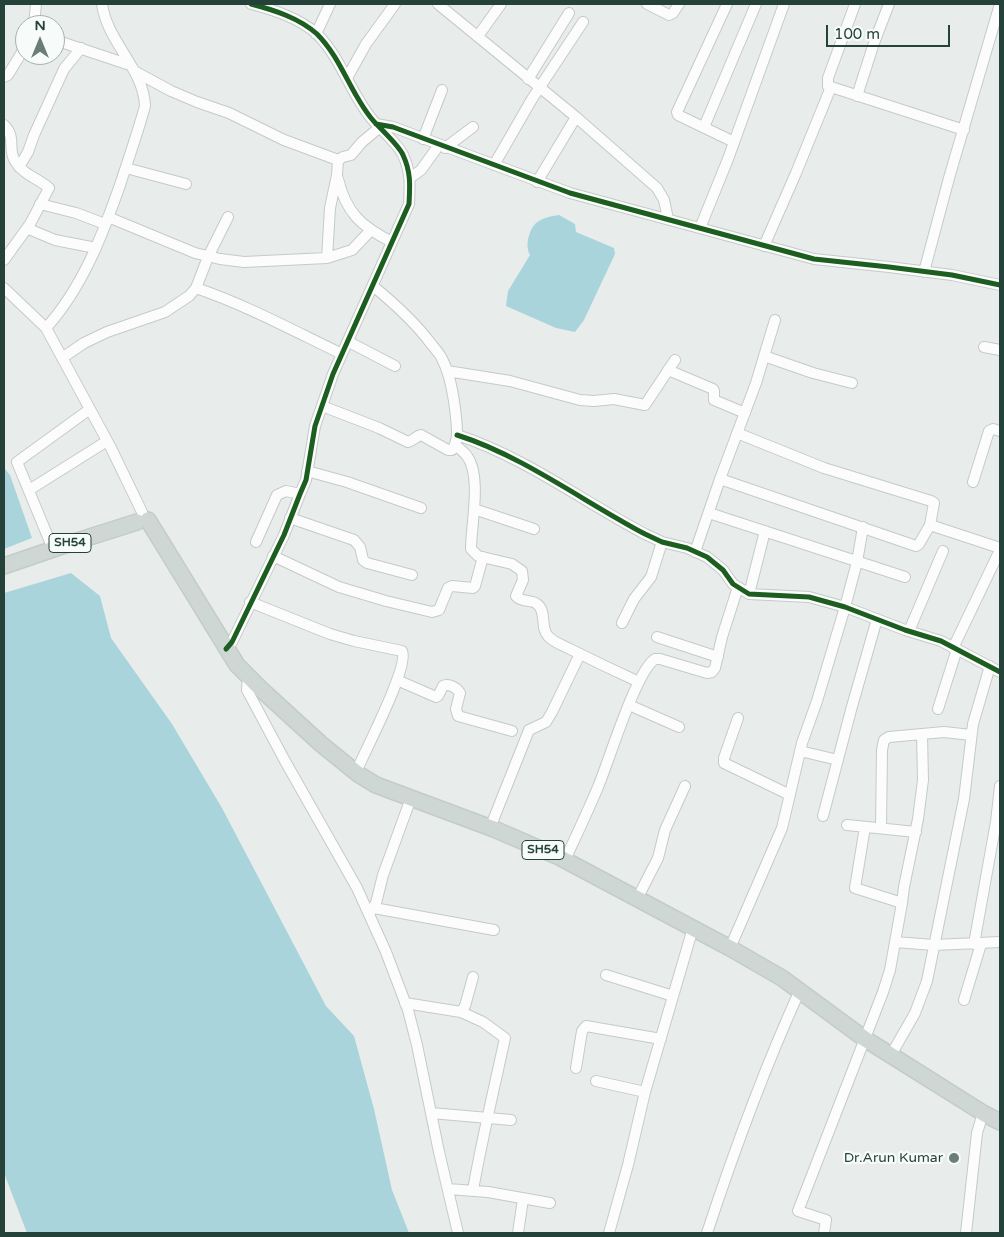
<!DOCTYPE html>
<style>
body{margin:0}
#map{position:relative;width:1004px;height:1237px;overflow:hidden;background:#e8edeb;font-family:"Varela Round",sans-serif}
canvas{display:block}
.frame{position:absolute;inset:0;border:5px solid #24423a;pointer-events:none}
.north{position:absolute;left:15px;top:15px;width:50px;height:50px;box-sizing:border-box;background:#f7fbf9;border:1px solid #a3b1ad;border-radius:50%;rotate:0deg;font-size:14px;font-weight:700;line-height:20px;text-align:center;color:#24423a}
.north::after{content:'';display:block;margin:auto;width:18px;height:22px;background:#697e78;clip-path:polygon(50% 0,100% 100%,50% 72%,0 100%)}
.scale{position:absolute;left:826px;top:25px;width:124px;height:22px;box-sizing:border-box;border:2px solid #24423a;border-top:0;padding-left:6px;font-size:15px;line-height:18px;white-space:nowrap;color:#24423a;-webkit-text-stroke:4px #f7fbf9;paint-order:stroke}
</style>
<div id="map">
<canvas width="1004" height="1237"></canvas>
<div class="frame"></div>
<div class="north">N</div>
<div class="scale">100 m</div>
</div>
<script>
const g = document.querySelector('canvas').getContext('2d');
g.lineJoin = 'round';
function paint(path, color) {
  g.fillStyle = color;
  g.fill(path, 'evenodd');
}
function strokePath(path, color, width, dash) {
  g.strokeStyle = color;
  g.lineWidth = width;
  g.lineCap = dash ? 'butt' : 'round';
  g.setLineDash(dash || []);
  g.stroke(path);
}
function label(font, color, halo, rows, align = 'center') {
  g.font = font + ' "Varela Round",sans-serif';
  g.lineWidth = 4.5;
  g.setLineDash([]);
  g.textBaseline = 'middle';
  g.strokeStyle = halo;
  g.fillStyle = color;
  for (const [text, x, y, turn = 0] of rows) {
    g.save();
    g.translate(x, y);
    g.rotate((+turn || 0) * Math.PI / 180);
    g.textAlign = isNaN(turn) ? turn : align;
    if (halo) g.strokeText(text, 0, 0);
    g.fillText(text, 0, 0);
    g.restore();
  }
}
const water = new Path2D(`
 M 559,215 L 575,224 L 576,232 L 614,248 L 615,254 L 584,320 L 575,332 L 556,328 L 506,306 L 508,291 L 530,255 C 525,247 528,232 535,224 C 541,218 551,216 559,215 Z
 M 4,468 L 10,475 L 32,538 L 4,549 Z
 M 71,573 L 100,596 L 111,638 L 172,724 L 222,808 L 326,1006 L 354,1036 L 374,1109 L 392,1190 L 409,1233 L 27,1233 L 4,1173 L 4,593 Z`);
const street = new Path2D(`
 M 438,4 L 576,117 L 657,188 L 664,200 L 668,219
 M 647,4 L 669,15 L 673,13 L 679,4
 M 727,4 L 677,112 L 678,115 L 734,142
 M 855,4 L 828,78 L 828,86 L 964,130
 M 34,25 L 36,4
 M 316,34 L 330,4
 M 478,36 L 501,4
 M 55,40 L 130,65
 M 134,71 L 171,91 L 197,102 L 229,113 L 284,140 L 338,160 L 343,157 L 351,155 L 362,142 L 379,128
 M 4,77 L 8,75 L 25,47
 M 347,78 L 366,44 L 395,4
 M 528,79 L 569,13
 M 857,96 L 874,43 L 889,4
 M 376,124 L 393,127 L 570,193 L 814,259 L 889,267 L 952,275 L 1000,285
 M 4,125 C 17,138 7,148 15,161 C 23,175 38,178 49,188 L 31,222 L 29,226 L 31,230 L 55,240 L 96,248
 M 704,127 L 756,4
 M 423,139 L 442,90
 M 445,148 L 473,127
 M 494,165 L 532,99 L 583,22
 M 19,167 L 28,152 L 34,135 L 64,69 L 81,48
 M 126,168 L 186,184
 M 410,178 L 421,170 L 439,145
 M 338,179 C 346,213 362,227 392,242
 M 537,182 L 576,117
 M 40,204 L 76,213 L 105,224
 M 108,217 L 195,253 L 220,259 L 244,262 L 327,258 L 330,208 L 337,175 L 338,160
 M 700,228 L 728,159 L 784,4
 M 764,246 L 796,173 L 831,87
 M 327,258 L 352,250 L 370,231
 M 4,260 L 30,224
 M 924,272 L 949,178 L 1000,4
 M 4,288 L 46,328 L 111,448 L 142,512
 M 196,288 C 246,305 294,331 342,354
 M 46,328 C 83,287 103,234 121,182 C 129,157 138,132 145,106 C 144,69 107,42 102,4
 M 349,342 L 395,366
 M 984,347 L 1000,350
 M 764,356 L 813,373 L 852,383
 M 62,358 L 84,343 L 107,332 L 165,312 L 189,296 L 196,288 L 208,257 L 228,217
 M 668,370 L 713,389 L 714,391 L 714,400 L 745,413
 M 447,371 L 510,381 L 580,400 L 594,401 L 614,399 L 645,405 L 675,360
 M 322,406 L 379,428 L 408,442 C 413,441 416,436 421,435 L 448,450 L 452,450 C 459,440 457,428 456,417 C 454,398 451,377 443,361 C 441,355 436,350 432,345 C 415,322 395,304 373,286
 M 737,433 L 824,468 L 931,501 L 934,503 L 930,525
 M 457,435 C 523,456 584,502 645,534 L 662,542 L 687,548 L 707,557 L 723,570 L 733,584 L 749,594 L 809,597 L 845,607 L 905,630 L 941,641 L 1000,672
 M 455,445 C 460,449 464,452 467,456 C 482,476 471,525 471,549 L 478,556 L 512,564 L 522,571 L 523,580 L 516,596 C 522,603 531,599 537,604 C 547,611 540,628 548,636 C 553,642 562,645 568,648 C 592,660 615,671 639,682
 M 307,471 L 347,482 L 421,508
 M 720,479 L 916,546 L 919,544 L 930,525 L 1000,548
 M 973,482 L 989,431 L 993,429 L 1000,431
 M 29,490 L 107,441
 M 474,509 L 534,529
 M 709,513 L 905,577
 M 290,518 L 354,540 L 360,547 L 363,560 L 367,563 L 412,575
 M 256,542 L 277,495 L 286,491 L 300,494
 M 53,549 L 17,462 L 90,409
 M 695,552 L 720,479 L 756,383 L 775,320
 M 273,556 L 339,587 L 386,601 L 432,612 L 439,610 L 448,588 L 452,586 L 473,588 L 475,586 L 483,557
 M 749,594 L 765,531
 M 250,602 L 330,634 L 354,641 L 402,651 C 410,666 364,753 356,772
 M 622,623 L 634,599 L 651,577 L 662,542
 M 909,631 L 943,551
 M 657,637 L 718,657
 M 953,648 L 1000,550
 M 226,649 L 232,642 L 284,535 L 300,494 L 306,480 L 315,426 L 333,374 L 409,204 C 410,186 411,172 403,155 C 398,144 379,128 371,118 C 350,92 341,58 317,34 C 299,18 274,10 251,4
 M 248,676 L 247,690 L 285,761 L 357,888 L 386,952 L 408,1010 L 417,1045 L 439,1152 L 458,1233
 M 397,680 L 436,697 L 438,696 L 443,686 C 449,683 457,688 460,693 L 456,709 L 458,716 L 512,731
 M 629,705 L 679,727
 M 938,709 L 957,649
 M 738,718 L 724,758 L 724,763 L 790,795
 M 800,751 L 838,760
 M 823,816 L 851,710 L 877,619
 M 847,825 L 916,832
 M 865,827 L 855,888 L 902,903
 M 490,828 L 529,730 L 546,722 L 552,712 L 580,654
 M 881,828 L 882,750 L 884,740 L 889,737 L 944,732 L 971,735
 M 565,860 C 576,836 588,811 598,787 C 609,761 636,671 655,659 L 660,659 L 707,673 L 712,672 L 715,668 L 722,637 L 738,587
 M 637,899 L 658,858 L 665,830 L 685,786
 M 374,908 L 494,930
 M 369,914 L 376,903 L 383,875 L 411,798
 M 895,942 L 934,945 L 1000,942
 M 974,944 L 996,822 L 1000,786
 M 730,948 L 782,828 L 802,743 L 817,701 L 845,607 L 857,562 L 863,527
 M 606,975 L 673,996
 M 964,1000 L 981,944
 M 405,1003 L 461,1012 L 465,1006 L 473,977
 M 461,1012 L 483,1022 L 505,1038 C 494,1089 482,1139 473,1190
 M 891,1055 L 915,1013 L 927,981 L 964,799 L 973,724 L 990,666
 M 576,1068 L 582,1031 L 586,1026 L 661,1039
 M 596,1081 L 645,1092
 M 431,1113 L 511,1120
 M 448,1189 L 488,1192 L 550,1203
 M 518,1233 L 523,1199
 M 609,1233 L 628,1165 L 645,1092 L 693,928
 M 707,1233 C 734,1151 764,1069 800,990
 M 824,1233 L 826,1220 L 798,1211 L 883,992 L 890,970 L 902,903 L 904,887 L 918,819 L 923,780 L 922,734
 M 966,1233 L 977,1133 L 983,1113`);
const primary = new Path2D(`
 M 148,520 L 237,665 L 263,691 L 321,744 L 358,774 L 376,785 L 494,829 L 559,857 L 730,948 L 782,978 L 865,1039 L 889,1054 L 983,1113 L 1000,1122
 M 4,566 L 74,542 L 137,522`);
const cycleway = new Path2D(`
 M 376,124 L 393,127 L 570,193 L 814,259 L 889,267 L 952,275 L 1000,285
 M 457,435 C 523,456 584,502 645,534 L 662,542 L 687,548 L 707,557 L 723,570 L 733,584 L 749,594 L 809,597 L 845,607 L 905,630 L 941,641 L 1000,672
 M 226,649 L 232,642 L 284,535 L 300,494 L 306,480 L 315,426 L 333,374 L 409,204 C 410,186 411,172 403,155 C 398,144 379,128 371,118 C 350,92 341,58 317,34 C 299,18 274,10 251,4`);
const markers = [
 [954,1158,6,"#697e78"]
];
const shields = [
 [70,543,42],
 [543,850,42]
];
const shieldNames = [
 ["SH54",70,543],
 ["SH54",543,850]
];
const poiNames = [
 ["Dr.Arun Kumar",943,1158]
];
paint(water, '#a9d4db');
strokePath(street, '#c5cac8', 12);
strokePath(primary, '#c3ccc9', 18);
strokePath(street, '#fcfcfc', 10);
strokePath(primary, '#cfd7d5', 15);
strokePath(cycleway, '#1b5e20', 5);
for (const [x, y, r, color] of markers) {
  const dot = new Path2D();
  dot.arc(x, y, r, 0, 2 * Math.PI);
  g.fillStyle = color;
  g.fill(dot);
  strokePath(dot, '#f7fbf9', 2);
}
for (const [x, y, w] of shields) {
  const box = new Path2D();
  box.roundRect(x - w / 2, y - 9.5, w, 19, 4);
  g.fillStyle = '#f7fbf9';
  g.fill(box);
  strokePath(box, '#24423a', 1);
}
label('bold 12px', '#24423a', null, shieldNames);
label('14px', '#24423a', '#f7fbf9', poiNames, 'right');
</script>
